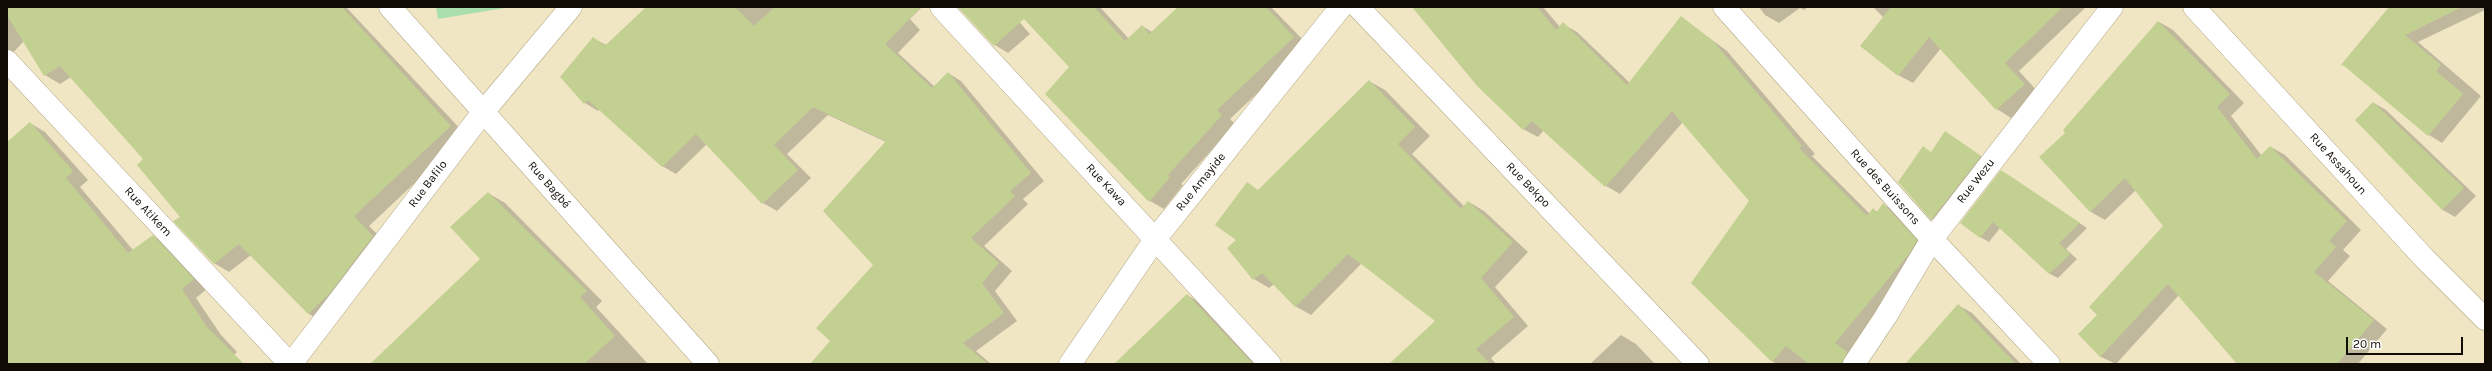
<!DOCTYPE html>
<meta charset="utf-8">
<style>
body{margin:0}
#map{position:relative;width:2492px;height:371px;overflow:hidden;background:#f1e6c4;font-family:Karla,sans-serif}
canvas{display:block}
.frame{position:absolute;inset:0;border:8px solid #100c03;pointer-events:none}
.scale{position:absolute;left:2346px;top:337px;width:117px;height:18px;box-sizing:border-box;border:2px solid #100c03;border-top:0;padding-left:5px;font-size:12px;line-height:14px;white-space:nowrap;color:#100c03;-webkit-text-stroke:3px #fff;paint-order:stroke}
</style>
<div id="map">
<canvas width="2492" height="371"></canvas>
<div class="frame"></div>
<div class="scale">20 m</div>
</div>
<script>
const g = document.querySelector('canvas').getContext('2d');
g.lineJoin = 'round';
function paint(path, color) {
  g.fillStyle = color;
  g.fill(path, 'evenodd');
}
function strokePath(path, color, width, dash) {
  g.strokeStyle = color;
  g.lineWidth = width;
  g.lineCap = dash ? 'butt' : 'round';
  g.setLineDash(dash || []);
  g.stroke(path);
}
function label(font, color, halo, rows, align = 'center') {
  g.font = font + ' Karla,sans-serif';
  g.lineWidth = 3.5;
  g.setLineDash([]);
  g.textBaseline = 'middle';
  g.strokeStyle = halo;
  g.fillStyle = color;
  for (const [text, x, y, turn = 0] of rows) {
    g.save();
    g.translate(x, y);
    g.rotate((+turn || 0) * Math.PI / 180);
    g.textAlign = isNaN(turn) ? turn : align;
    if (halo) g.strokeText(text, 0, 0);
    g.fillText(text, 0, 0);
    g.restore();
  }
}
const water = new Path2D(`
 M 436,7 L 511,7 L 438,19 Z`);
const shadow = new Path2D(`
 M 7,7 L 346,7 L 466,135 L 369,226 L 388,245 L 324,322 L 309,314 L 251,255 L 229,272 L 214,263 L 144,159 L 71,77 L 60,84 L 45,75 L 24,41 L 7,59 Z
 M 647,7 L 922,7 L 910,19 L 920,30 L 898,53 L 935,87 L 948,73 L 961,81 L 1044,181 L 1023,199 L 1028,204 L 984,246 L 1012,271 L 995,291 L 1017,321 L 976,351 L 991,364 L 811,364 L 832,341 L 875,265 L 886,142 L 828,115 L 787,154 L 811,178 L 777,211 L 763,203 L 707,144 L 676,174 L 662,166 L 600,109 L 598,111 L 585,103 L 593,38 L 606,45 Z
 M 958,7 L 1006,7 L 1030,34 L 1008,53 L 995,45 Z
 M 1015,7 L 1100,7 L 1129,39 L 1142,26 L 1152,32 L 1179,7 L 1271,7 L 1308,45 L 1230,119 L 1235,124 L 1181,184 L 1183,185 L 1164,209 L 1150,201 L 1047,94 L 1070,67 Z
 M 1413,7 L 1543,7 L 1560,27 L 1563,24 L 1577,32 L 1630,83 L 1681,17 L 1727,51 L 1815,154 L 1812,156 L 1870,214 L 1874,210 L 1878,212 L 1884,205 L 1898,213 L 1930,249 L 1923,262 L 1849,352 L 1861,361 L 1859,364 L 1776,364 L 1761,351 L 1750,200 L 1683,122 L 1620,194 L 1606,186 L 1544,130 L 1538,137 L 1523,129 Z
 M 1759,7 L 1808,7 L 1804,10 L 1800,8 L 1779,23 L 1765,15 Z
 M 1873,7 L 2086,7 L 2019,71 L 2039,93 L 2011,118 L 1997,109 L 1941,48 L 1913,83 L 1898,75 L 1884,18 Z
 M 2396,7 L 2485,7 L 2485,10 L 2418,42 L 2481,96 L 2442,143 L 2429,135 L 2344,64 Z
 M 2159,22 L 2173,30 L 2244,103 L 2231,116 L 2262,156 L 2271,147 L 2285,155 L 2361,230 L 2343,250 L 2350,256 L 2328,281 L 2387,329 L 2358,364 L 2238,364 L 2179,295 L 2116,364 L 2101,357 L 2079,334 L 2099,315 L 2165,227 L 2136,190 L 2105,220 L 2091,212 L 2041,157 L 2066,133 Z
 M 1369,81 L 1385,90 L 1430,136 L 1412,154 L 1465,207 L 1469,202 L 1484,211 L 1528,252 L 1495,287 L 1528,326 L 1491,358 L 1496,364 L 1391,364 L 1437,321 L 1362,263 L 1311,315 L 1295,306 L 1274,284 L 1269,288 L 1254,279 L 1237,240 L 1247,183 L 1259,191 Z
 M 2374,103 L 2386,110 L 2476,196 L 2455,217 L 2443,210 L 2356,120 Z
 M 30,123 L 45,132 L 88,180 L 80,187 L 133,250 L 153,236 L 168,245 L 208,288 L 196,298 L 221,335 L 237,352 L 225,364 L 7,364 L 7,143 Z
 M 1959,141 L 1994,165 L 1946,227 L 1932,219 L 1932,152 Z
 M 2010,176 L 2087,228 L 2066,249 L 2077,259 L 2058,278 L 2050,274 L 2000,228 L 1989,242 L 1980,237 Z
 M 488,193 L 505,203 L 602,301 L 596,307 L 648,364 L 372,364 L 482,260 Z
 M 1187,295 L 1204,305 L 1260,364 L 1116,364 Z
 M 1958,305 L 1972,313 L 2021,364 L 1907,364 Z
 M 1621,335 L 1636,344 L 1655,364 L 1590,364 Z`);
const building = new Path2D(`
 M 7,7 L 342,7 L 451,126 L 354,216 L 373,236 L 329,294 L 308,314 L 239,244 L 214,264 L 173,221 L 180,217 L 137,165 L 143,159 L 60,66 L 44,76 L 7,15 Z
 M 646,7 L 735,7 L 754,26 L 775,7 L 921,7 L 885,44 L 932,88 L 948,72 L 1031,173 L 1010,191 L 1015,196 L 971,238 L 999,263 L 982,283 L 1004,313 L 963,343 L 988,364 L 810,364 L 830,341 L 816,328 L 873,265 L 823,211 L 886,141 L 813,107 L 774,145 L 798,170 L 762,204 L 696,134 L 662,167 L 588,100 L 584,104 L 560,77 L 593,37 L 605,46 Z
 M 958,7 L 1094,7 L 1125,41 L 1142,25 L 1149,34 L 1178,7 L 1266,7 L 1294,37 L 1217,110 L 1222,115 L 1168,175 L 1170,177 L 1149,202 L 1045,94 L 1069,67 L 1024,19 L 994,46 Z
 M 1412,7 L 1537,7 L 1556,30 L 1563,22 L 1627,85 L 1681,16 L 1713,41 L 1802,146 L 1799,148 L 1867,216 L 1873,208 L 1877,212 L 1883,203 L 1917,240 L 1909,254 L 1835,343 L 1847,352 L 1842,364 L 1809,364 L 1786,346 L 1772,362 L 1691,283 L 1749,201 L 1672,111 L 1605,187 L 1532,121 L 1523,130 L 1478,87 Z
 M 1891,7 L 2063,7 L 2005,63 L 2025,84 L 1996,110 L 1929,37 L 1898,76 L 1860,46 Z
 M 2389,7 L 2462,7 L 2405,35 L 2441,65 L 2436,71 L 2463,94 L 2428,136 L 2343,65 L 2340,66 Z
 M 2158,21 L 2230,94 L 2217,107 L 2257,159 L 2270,146 L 2347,221 L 2329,241 L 2336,247 L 2314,272 L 2374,320 L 2337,364 L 2237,364 L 2168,284 L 2100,357 L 2078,334 L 2097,315 L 2089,307 L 2163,226 L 2125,178 L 2090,212 L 2039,157 L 2065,133 L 2063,130 Z
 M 1369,80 L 1415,127 L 1398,144 L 1461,209 L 1468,201 L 1513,242 L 1481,278 L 1514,317 L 1476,349 L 1490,364 L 1389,364 L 1435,321 L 1348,254 L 1295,307 L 1262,273 L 1253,280 L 1227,248 L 1236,240 L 1215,225 L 1247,182 L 1258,190 Z
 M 2373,102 L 2464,188 L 2442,210 L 2355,120 Z
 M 30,122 L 73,171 L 66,178 L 128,253 L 153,235 L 194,279 L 182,289 L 206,326 L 244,364 L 7,364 L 7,142 Z
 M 1945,131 L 1981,156 L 1931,220 L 1898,182 L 1923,146 L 1931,152 Z
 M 2001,170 L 2080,223 L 2059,243 L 2070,254 L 2049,274 L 1993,222 L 1980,238 L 1960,223 Z
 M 488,192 L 587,291 L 580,297 L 615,336 L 584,364 L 370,364 L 480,259 L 450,227 Z
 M 1187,294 L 1253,364 L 1114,364 Z
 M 1958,304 L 2016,364 L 1905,364 Z`);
const minor = new Path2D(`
 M 390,7 L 708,364
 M 941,7 L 1270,364
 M 1358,7 L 1698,364
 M 1724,7 L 1932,239 L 2049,364
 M 2194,7 L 2425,259 L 2485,319
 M 7,61 L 290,364
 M 291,364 L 484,111 L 571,7
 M 1070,364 L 1156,238 L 1341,7
 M 1854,364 L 1886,316 L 1932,239 L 2112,7`);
const streetNames = [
 ["Rue Assahoun",2338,164,48],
 ["Rue Wezu",1976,181,-52],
 ["Rue Amayide",1201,182,-51],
 ["Rue Bafilo",428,184,-53],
 ["Rue Bagbé",549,185,49],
 ["Rue Kawa",1106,185,47],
 ["Rue Bekpo",1528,185,46],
 ["Rue des Buissons",1885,187,48],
 ["Rue Atikem",148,212,47]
];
paint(water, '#aadeac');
paint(shadow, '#0003');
paint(building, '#c2d191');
strokePath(minor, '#b0a686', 23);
strokePath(minor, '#fff', 22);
label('12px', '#100c03', '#fff', streetNames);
</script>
